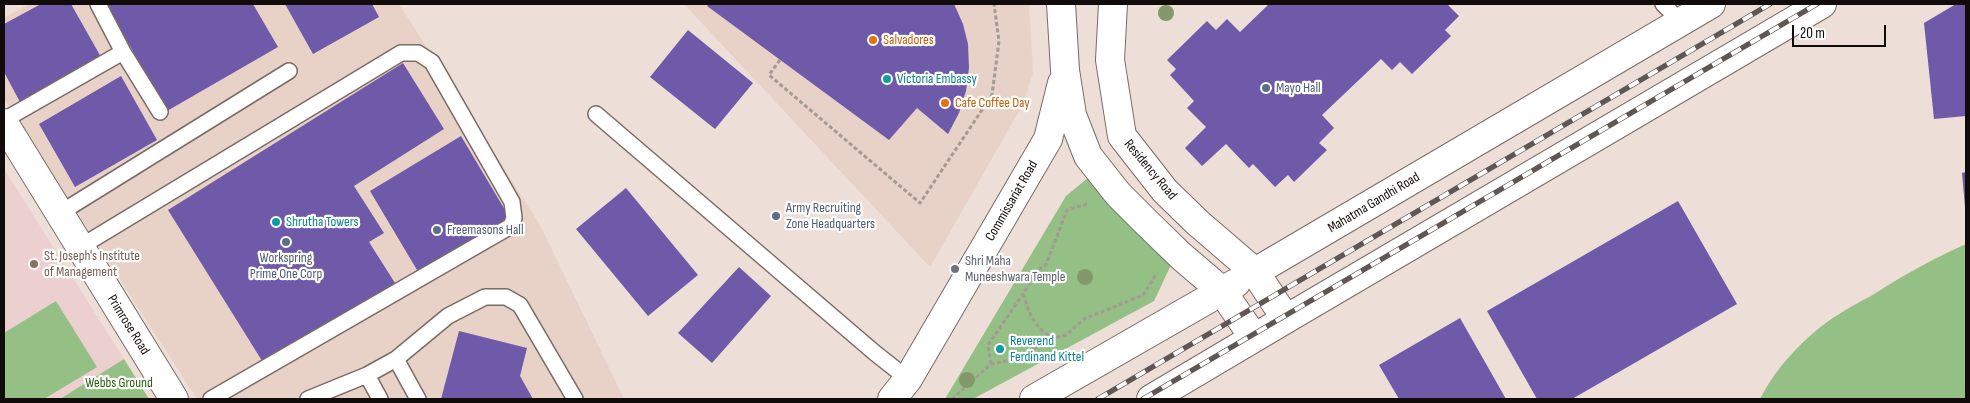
<!DOCTYPE html>
<style>
body{margin:0}
#map{position:relative;width:1970px;height:403px;overflow:hidden;background:#edded7;font-family:"Sofia Sans Condensed",sans-serif}
canvas{display:block}
.frame{position:absolute;inset:0;border:5px solid #110c0a;pointer-events:none}
.scale{position:absolute;left:1792px;top:25px;width:94px;height:22px;box-sizing:border-box;border:2px solid #110c0a;border-top:0;padding-left:6px;font-size:15px;line-height:18px;white-space:nowrap;color:#110c0a;-webkit-text-stroke:4px #fff;paint-order:stroke}
</style>
<div id="map">
<canvas width="1970" height="403"></canvas>
<div class="frame"></div>
<div class="scale">20 m</div>
</div>
<script>
const g = document.querySelector('canvas').getContext('2d');
g.lineJoin = 'round';
function paint(path, color) {
  g.fillStyle = color;
  g.fill(path, 'evenodd');
}
function strokePath(path, color, width, dash) {
  g.strokeStyle = color;
  g.lineWidth = width;
  g.lineCap = dash ? 'butt' : 'round';
  g.setLineDash(dash || []);
  g.stroke(path);
}
function label(font, color, halo, rows, align = 'center') {
  g.font = font + ' "Sofia Sans Condensed",sans-serif';
  g.lineWidth = 4.5;
  g.setLineDash([]);
  g.textBaseline = 'middle';
  g.strokeStyle = halo;
  g.fillStyle = color;
  for (const [text, x, y, turn = 0] of rows) {
    g.save();
    g.translate(x, y);
    g.rotate((+turn || 0) * Math.PI / 180);
    g.textAlign = isNaN(turn) ? turn : align;
    if (halo) g.strokeText(text, 0, 0);
    g.fillText(text, 0, 0);
    g.restore();
  }
}
const built = new Path2D(`
 M 29,4 L 399,4 L 540,225 L 624,399 L 197,399 L 4,99 L 4,18 Z
 M 684,4 L 1029,4 L 1033,73 L 1023,104 L 930,267 Z`);
const education = new Path2D(`
 M 4,169 L 124,359 L 60,399 L 4,399 Z`);
const green = new Path2D(`
 M 1088,178 L 1171,265 L 1154,301 L 973,399 L 945,399 L 1066,196 Z
 M 1966,244 L 1966,399 L 1760,399 C 1778,364 1810,331 1844,311 C 1853,305 1862,301 1871,296 C 1902,276 1932,259 1966,244 Z
 M 56,301 L 97,367 L 44,399 L 4,399 L 4,333 Z
 M 124,359 L 149,399 L 60,399 Z`);
const building = new Path2D(`
 M 41,4 L 71,4 L 101,57 L 20,102 L 4,72 L 4,24 Z
 M 106,4 L 253,4 L 278,47 L 167,111 Z
 M 285,4 L 372,4 L 379,17 L 313,54 Z
 M 709,4 L 954,4 L 963,24 L 968,44 L 969,68 L 966,91 L 959,113 L 948,134 L 917,108 L 889,140 L 707,6 Z
 M 1269,4 L 1447,4 L 1459,16 L 1445,30 L 1451,36 L 1412,74 L 1400,62 L 1392,70 L 1381,59 L 1322,115 L 1334,128 L 1319,143 L 1327,150 L 1294,182 L 1288,175 L 1275,187 L 1253,164 L 1249,168 L 1226,144 L 1202,166 L 1185,148 L 1206,127 L 1187,108 L 1194,101 L 1170,75 L 1176,69 L 1167,60 L 1207,21 L 1216,30 L 1227,19 L 1240,32 Z
 M 1956,4 L 1966,4 L 1966,116 L 1934,119 L 1924,23 Z
 M 688,30 L 753,83 L 715,129 L 650,77 Z
 M 403,63 L 444,129 L 354,186 L 384,233 L 369,242 L 395,283 L 264,364 L 168,210 Z
 M 121,76 L 157,140 L 75,187 L 39,124 Z
 M 461,136 L 511,220 L 420,275 L 370,191 Z
 M 1966,172 L 1966,207 L 1965,207 L 1962,173 Z
 M 626,188 L 698,275 L 648,316 L 576,229 Z
 M 1678,201 L 1737,304 L 1572,399 L 1537,399 L 1487,311 Z
 M 739,267 L 771,296 L 712,363 L 678,333 Z
 M 1460,318 L 1506,399 L 1399,399 L 1379,365 Z
 M 459,331 L 527,348 L 520,376 L 533,399 L 441,399 Z`);
const path = new Path2D(`
 M 780,60 L 769,75 L 920,203 L 992,95 L 999,41 L 994,4
 M 1023,294 C 1029,313 1035,330 1054,338
 M 991,364 L 988,345 L 1023,294 L 1036,271 L 1046,265 L 1067,210 L 1087,204
 M 952,399 L 991,364 L 1011,360 L 1054,338 L 1066,335 L 1084,319 L 1143,295 L 1157,273`);
const service = new Path2D(`
 M 98,4 L 123,52 L 160,112
 M 1663,4 L 1680,21
 M 596,114 L 875,353 L 908,379
 M 4,120 L 123,52
 M 60,213 L 289,71
 M 80,247 L 401,53 L 418,53 L 432,62 L 512,202 L 514,218 L 511,226 L 211,399
 M 367,375 L 396,359
 M 308,399 L 367,375 L 380,399
 M 418,399 L 396,359 L 448,316 L 485,297 L 506,297 L 520,305 L 575,399`);
const minor = new Path2D(`
 M 4,123 L 174,399`);
const secondary = new Path2D(`
 M 1255,272 L 1711,4
 M 1286,319 L 1822,4`);
const primary = new Path2D(`
 M 1061,4 L 1065,70 L 1072,115 L 1088,156 L 1118,194 L 1145,221 L 1181,256 L 1222,291 L 1254,338
 M 1113,4 L 1110,60 L 1122,136 L 1165,191 L 1198,223 L 1255,272 L 1286,319 L 1151,399
 M 892,399 L 908,379 L 1048,139 L 1062,83
 M 1034,399 L 1236,283`);
const rail = new Path2D(`
 M 1098,399 L 1770,4
 M 1143,399 L 1817,4`);
const trees = [
 [1166,13],
 [1085,277],
 [967,380]
];
const markers = [
 [873,40,5,"#e8710a"],
 [887,79,5,"#0f9aa8"],
 [1266,88,5,"#5c6f8a"],
 [945,103,5,"#e8710a"],
 [776,216,5,"#5c6f8a"],
 [276,222,5,"#0f9aa8"],
 [437,230,5,"#5c6f8a"],
 [286,242,5,"#5c6f8a"],
 [34,264,5,"#8d6e63"],
 [955,269,5,"#6b7280"],
 [1000,349,5,"#0f9aa8"]
];
const foodNames = [
 ["Salvadores",883,40],
 ["Cafe Coffee Day",955,103]
];
const cultureNames = [
 ["Victoria Embassy",897,79],
 ["Shrutha Towers",286,222],
 ["Reverend",1010,341],
 ["Ferdinand Kittel",1010,357]
];
const serviceNames = [
 ["Mayo Hall",1276,88],
 ["Army Recruiting",786,208],
 ["Zone Headquarters",786,224],
 ["Freemasons Hall",447,230],
 ["Workspring",286,258,"center"],
 ["Prime One Corp",286,274,"center"]
];
const streetNames = [
 ["Residency Road",1150,170,50],
 ["Commissariat Road",1012,201,-60],
 ["Mahatma Gandhi Road",1374,203,-31],
 ["Primrose Road",128,325,58]
];
const educationNames = [
 ["St. Joseph's Institute",44,256],
 ["of Management",44,272]
];
const worshipNames = [
 ["Shri Maha",965,261],
 ["Muneeshwara Temple",965,277]
];
const parkNames = [
 ["Webbs Ground",119,383]
];
paint(built, '#e8d1c7');
paint(education, '#ebd0cf');
paint(green, '#94bf85');
paint(building, '#6f5aa9');
strokePath(service, '#796c66', 18);
strokePath(minor, '#796c66', 30);
strokePath(secondary, '#796c66', 30);
strokePath(primary, '#796c66', 30);
strokePath(path, '#a49993', 3, [4, 2.5]);
strokePath(service, '#fff', 15);
strokePath(minor, '#fff', 28);
strokePath(secondary, '#fff', 28);
strokePath(primary, '#fff', 28);
strokePath(rail, '#5f5753', 5.5);
strokePath(rail, '#fff', 4, [11]);
g.fillStyle = '#83996b';
for (const [x, y] of trees) {
  g.beginPath();
  g.arc(x, y, 8, 0, 2 * Math.PI);
  g.fill();
}
for (const [x, y, r, color] of markers) {
  const dot = new Path2D();
  dot.arc(x, y, r, 0, 2 * Math.PI);
  g.fillStyle = color;
  g.fill(dot);
  strokePath(dot, '#fff', 2);
}
label('14px', '#c56008', '#fff', foodNames, 'left');
label('14px', '#0d838f', '#fff', cultureNames, 'left');
label('14px', '#4e5e75', '#fff', serviceNames, 'left');
label('14px', '#110c0a', '#fff', streetNames);
label('14px', '#785e54', '#fff', educationNames, 'left');
label('14px', '#5b616d', '#fff', worshipNames, 'left');
label('14px', '#2c6012', '#fff', parkNames);
</script>
